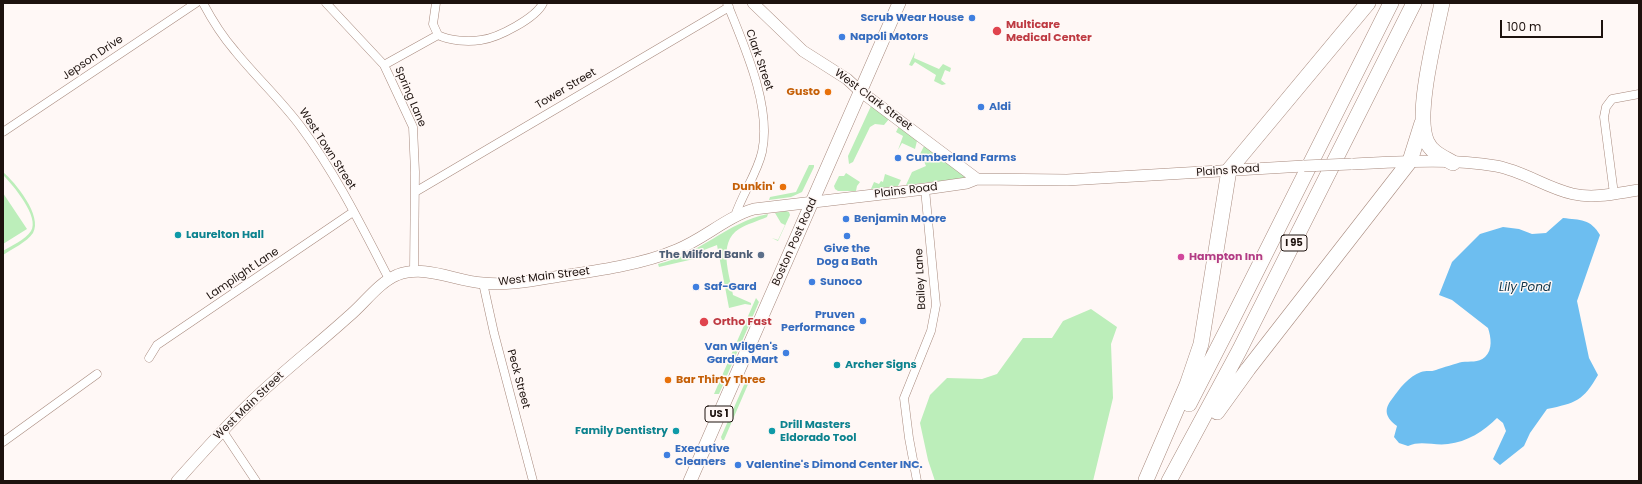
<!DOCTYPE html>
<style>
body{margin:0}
#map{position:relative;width:1642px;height:484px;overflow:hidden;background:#fff8f6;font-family:Poppins,sans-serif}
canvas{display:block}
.frame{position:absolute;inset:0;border:4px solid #1d120e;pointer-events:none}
.scale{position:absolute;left:1500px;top:20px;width:103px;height:18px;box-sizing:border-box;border:2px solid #1d120e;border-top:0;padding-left:5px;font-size:12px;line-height:14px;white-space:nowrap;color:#1d120e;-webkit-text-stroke:3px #fff8f6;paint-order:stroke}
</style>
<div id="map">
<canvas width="1642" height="484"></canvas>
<div class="frame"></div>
<div class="scale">100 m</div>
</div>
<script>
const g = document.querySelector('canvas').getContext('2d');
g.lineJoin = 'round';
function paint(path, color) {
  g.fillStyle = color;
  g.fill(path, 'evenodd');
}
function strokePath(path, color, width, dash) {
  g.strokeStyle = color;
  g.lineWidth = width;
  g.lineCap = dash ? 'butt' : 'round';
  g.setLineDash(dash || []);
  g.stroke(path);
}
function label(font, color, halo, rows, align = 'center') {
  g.font = font + ' Poppins,sans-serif';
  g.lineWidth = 3;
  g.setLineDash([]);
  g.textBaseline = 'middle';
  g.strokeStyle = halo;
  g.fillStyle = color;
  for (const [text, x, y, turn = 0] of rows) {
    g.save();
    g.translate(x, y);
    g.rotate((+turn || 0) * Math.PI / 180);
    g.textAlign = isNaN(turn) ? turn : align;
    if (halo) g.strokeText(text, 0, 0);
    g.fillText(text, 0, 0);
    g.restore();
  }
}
const green = new Path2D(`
 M 915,52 L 914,58 L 939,69 L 943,64 L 951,68 L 950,72 L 945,70 L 941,80 L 946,84 L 942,85 L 934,81 L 936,75 L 915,62 L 912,66 L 909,65 Z
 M 871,106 L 889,119 L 884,125 L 875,124 L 870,127 L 853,162 L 849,164 L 848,156 Z
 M 899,126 L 917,141 L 915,149 L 902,143 L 898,150 L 903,136 L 896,132 Z
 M 924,146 L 966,175 L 965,178 L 906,185 L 912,172 L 926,166 L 923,159 L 917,160 Z
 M 809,165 L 814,165 L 814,167 L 802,192 L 791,197 L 769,200 L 770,197 L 796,192 Z
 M 3,172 C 15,182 43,216 33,233 C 27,242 12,249 3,255 L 3,251 C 11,246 25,240 31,231 C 40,217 13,185 3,175 Z
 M 846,173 L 860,182 L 857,186 L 856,191 L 838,191 L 835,189 L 834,186 L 839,176 L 844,176 Z
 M 885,174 L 901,180 L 898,186 L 871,189 L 874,182 L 879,184 L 881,181 L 883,182 Z
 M 3,193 L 27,229 L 3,244 Z
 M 786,211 L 789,212 L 790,215 L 778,241 L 772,238 L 778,240 L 785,225 L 781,223 L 775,213 Z
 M 768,214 L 767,217 C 758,221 747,224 739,229 C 717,243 730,275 733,295 L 751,303 L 751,305 L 745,304 L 729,308 L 717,245 L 704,250 L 698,258 L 659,267 L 658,264 C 699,255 727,222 768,214 Z
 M 756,298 L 759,302 L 719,394 L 714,394 Z
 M 1091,309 L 1117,327 L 1111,344 L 1113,398 L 1093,481 L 935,481 L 928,460 L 920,423 L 930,395 L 947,378 L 982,379 L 997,374 L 1023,338 L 1052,338 L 1063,321 Z
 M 747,378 L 750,379 L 749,382 L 724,440 L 722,440 L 721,437 Z`);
const water = new Path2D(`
 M 1563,218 C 1580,220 1591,219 1600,235 L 1577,301 L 1589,358 L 1598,375 C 1583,401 1576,403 1547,409 L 1530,433 L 1524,446 L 1500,465 L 1493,459 L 1506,431 L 1503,423 L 1497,418 C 1484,431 1467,442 1448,444 C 1434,446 1421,440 1408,446 L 1399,443 L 1394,437 L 1397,426 C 1386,418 1383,410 1392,399 C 1399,389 1409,376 1421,372 C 1426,370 1431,372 1436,370 C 1442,368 1457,363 1462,362 C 1470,361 1478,363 1485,357 C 1493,350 1491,337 1488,328 L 1452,300 L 1439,295 L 1452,262 L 1480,234 L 1503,227 L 1519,229 L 1532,234 L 1546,233 Z`);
const minor = new Path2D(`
 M 203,3 C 212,20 222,36 235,51 C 256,77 281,100 301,127 C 336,174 362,227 389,279
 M 326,3 L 384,65 L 413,127 L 415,172 L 414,271
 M 727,3 C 744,46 772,106 762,152 C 757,174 742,194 735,216
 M 438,35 C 450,41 468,42 481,40 C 498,38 536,18 543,3
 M 384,65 L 438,35 L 433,24 L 436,3
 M 3,132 L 196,3
 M 415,192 L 729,7
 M 1614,194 L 1604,117 L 1606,107 L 1612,99 L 1639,94
 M 483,283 L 494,333 L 533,481
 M 149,358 L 157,345 L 353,212
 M 222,430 L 256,481
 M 3,442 L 97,374
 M 917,481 L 909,438 L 904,398 L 931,331 L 936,305 L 925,189`);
const secondary = new Path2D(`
 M 753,3 L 803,51 L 847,79 L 860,91 L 977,179
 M 1351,164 C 1397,162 1451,158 1496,166 C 1524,171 1546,188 1573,194 C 1594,199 1618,193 1639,190
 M 177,481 C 201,454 225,427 251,402 C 282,372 316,346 348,317 C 364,304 378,283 397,275 C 426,264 454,281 483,283 C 508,286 536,280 561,276 C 596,271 644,264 676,250 C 704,239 726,217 754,209 L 925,189 L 967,183 L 977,179 L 1067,180 L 1304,166`);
const primary = new Path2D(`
 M 690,481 L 899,3`);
const motorway = new Path2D(`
 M 1442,3 C 1436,33 1414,116 1427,142 C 1432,153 1443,157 1453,163
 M 1189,404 L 1230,324 L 1391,3
 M 1217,412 L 1248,369 L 1410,161 L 1422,123
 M 1146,480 L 1187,385 L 1201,344 L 1229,170 L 1368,3
 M 1169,481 L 1239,351 L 1414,3`);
const secondaryBridge = new Path2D(`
 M 1304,166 L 1351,164`);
const markers = [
 [972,18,4,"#3f7fe0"],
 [997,31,5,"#e0444e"],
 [842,37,4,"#3f7fe0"],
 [828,92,4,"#e8710a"],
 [981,107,4,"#3f7fe0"],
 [898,158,4,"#3f7fe0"],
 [783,187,4,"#e8710a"],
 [846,219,4,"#3f7fe0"],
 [178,235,4,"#0f9aa8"],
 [847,236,4,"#3f7fe0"],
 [761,255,4,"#5c6f8a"],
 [1181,257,4,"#d1479c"],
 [812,282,4,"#3f7fe0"],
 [696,287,4,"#3f7fe0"],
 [863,321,4,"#3f7fe0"],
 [704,322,5,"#e0444e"],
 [786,353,4,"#3f7fe0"],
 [837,365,4,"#0f9aa8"],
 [668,380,4,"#e8710a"],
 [676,431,4,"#0f9aa8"],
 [772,431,4,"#0f9aa8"],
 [667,455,4,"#3f7fe0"],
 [738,465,4,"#3f7fe0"]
];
const shields = [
 [1294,243,26],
 [719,414,28]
];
const shieldNames = [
 ["I 95",1294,243],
 ["US 1",719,414]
];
const shopNames = [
 ["Scrub Wear House",964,18,"right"],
 ["Napoli Motors",850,37],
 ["Aldi",989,107],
 ["Cumberland Farms",906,158],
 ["Benjamin Moore",854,219],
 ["Give the",847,249,"center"],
 ["Dog a Bath",847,262,"center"],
 ["Sunoco",820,282],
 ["Saf-Gard",704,287],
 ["Pruven",855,315,"right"],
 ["Performance",855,328,"right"],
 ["Van Wilgen's",778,347,"right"],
 ["Garden Mart",778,360,"right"],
 ["Executive",675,449],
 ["Cleaners",675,462],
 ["Valentine's Dimond Center INC.",746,465]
];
const healthNames = [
 ["Multicare",1006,25],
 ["Medical Center",1006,38],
 ["Ortho Fast",713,322]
];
const streetNames = [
 ["Jepson Drive",93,58,-34],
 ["Clark Street",759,60,71],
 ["Tower Street",566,89,-31],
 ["Spring Lane",410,97,67],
 ["West Clark Street",873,100,37],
 ["West Town Street",327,149,57],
 ["Plains Road",1228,171,-4],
 ["Plains Road",906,191,-7],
 ["Boston Post Road",795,242,-66],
 ["Lamplight Lane",243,274,-34],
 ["West Main Street",544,277,-7],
 ["Bailey Lane",921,279,-93],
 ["Peck Street",518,379,75],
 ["West Main Street",249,406,-44]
];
const foodNames = [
 ["Gusto",820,92],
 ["Dunkin'",775,187],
 ["Bar Thirty Three",676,380,"left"]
];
const cultureNames = [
 ["Laurelton Hall",186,235],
 ["Archer Signs",845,365],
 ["Drill Masters",780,425],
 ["Eldorado Tool",780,438],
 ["Family Dentistry",668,431,"right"]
];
const serviceNames = [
 ["The Milford Bank",753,255]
];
const hotelNames = [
 ["Hampton Inn",1189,257]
];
const waterNames = [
 ["Lily Pond",1525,288]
];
paint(green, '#bceeba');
paint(water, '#6dbef0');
strokePath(minor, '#a7897d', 9);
strokePath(secondary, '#a7897d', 12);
strokePath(primary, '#a7897d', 14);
strokePath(motorway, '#a7897d', 16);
strokePath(minor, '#fff', 8);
strokePath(secondary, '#fff', 11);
strokePath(primary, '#fff', 13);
strokePath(motorway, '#fff', 15);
strokePath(secondaryBridge, '#a7897d', 12, []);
strokePath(secondaryBridge, '#fff', 11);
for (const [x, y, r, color] of markers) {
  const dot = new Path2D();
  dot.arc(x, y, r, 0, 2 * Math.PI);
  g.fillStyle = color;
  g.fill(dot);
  strokePath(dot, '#fff8f6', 1.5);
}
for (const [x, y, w] of shields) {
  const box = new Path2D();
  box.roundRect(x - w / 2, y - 8, w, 16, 3);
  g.fillStyle = '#fff8f6';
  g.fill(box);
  strokePath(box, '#1d120e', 1);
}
label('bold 10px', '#1d120e', null, shieldNames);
label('bold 11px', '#366cbe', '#fff8f6', shopNames, 'left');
label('bold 11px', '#be3a42', '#fff8f6', healthNames, 'left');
label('11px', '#1d120e', '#fff8f6', streetNames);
label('bold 11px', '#c56008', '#fff8f6', foodNames, 'right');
label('bold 11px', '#0d838f', '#fff8f6', cultureNames, 'left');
label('bold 11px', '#4e5e75', '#fff8f6', serviceNames, 'right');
label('bold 11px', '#b23c85', '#fff8f6', hotelNames, 'left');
label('italic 12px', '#0e3347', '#fff8f6', waterNames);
</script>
